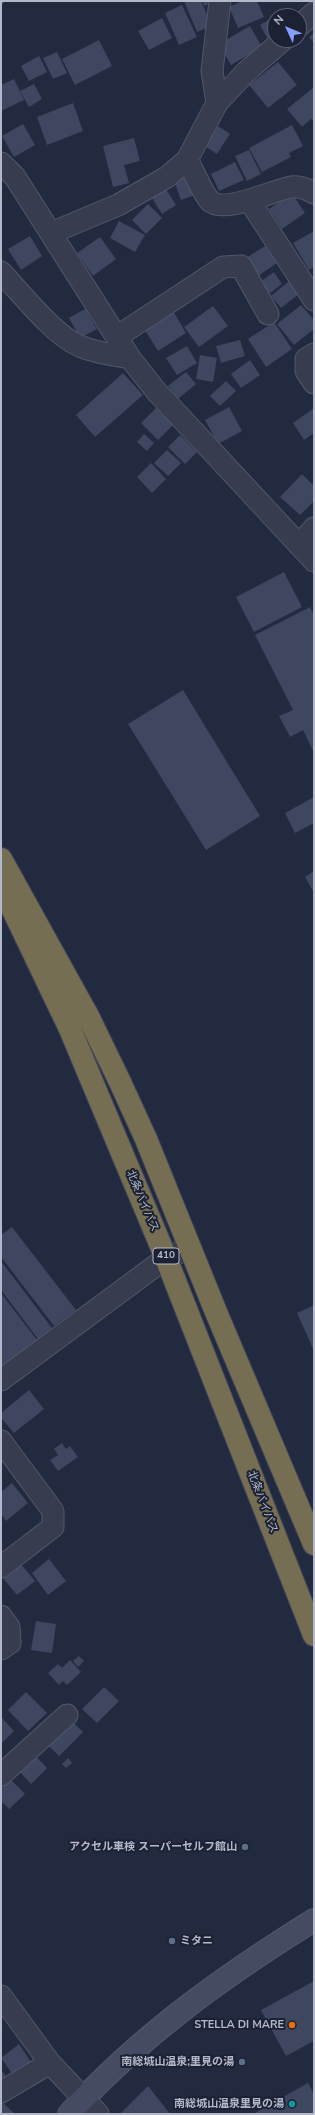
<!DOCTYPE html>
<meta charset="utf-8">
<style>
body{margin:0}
#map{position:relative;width:315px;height:2115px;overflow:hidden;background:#222a40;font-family:"Nunito Sans",sans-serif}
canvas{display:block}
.frame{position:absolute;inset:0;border:2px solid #b3b8ca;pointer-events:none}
.north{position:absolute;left:267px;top:8px;width:40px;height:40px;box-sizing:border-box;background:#1c2234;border:1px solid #585e70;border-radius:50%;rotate:314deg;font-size:11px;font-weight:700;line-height:16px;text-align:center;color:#b3b8ca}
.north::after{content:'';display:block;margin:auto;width:14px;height:18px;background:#849ffe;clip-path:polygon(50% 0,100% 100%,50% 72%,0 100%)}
</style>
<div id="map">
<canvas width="315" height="2115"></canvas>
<div class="frame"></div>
<div class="north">N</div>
</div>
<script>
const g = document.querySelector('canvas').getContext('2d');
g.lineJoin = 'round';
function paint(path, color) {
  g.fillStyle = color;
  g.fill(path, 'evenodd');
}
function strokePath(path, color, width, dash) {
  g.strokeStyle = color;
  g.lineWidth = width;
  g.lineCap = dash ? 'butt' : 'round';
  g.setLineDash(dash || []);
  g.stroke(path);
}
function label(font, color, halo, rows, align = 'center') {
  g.font = font + ' "Nunito Sans","Noto Sans JP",sans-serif';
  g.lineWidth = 4;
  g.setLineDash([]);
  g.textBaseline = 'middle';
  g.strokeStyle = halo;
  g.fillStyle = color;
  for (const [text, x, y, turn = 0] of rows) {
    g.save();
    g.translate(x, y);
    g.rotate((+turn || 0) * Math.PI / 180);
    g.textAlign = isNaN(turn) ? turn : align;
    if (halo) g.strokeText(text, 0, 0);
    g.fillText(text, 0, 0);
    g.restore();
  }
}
const building = new Path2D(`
 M 184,1 L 201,1 L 212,26 L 197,32 Z
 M 202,1 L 210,1 L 211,3 L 204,6 Z
 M 242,1 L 257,1 L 264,17 L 238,28 L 229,7 Z
 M 182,5 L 197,37 L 179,45 L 165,13 Z
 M 162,18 L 172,38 L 149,50 L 138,31 Z
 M 272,18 L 275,25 L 275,33 L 267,38 L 260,25 Z
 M 250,26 L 262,47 L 231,65 L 219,44 Z
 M 314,33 L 314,43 L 309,37 Z
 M 99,40 L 112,66 L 75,85 L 62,59 Z
 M 57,52 L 67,73 L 53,79 L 43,58 Z
 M 39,56 L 47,72 L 29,81 L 21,66 Z
 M 278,62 L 297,85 L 268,108 L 249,85 Z
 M 14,79 L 24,100 L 1,111 L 1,85 Z
 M 34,84 L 42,99 L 29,107 L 20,91 Z
 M 314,87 L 314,121 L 311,119 L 302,127 L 287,109 Z
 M 73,103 L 83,131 L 47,145 L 37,117 Z
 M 23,124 L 35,145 L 14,157 L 2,136 Z
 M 292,125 L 303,146 L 289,153 L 291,157 L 262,172 L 249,148 Z
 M 218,126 L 230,134 L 217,154 L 205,146 Z
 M 134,138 L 140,161 L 124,165 L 129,183 L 113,187 L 103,146 Z
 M 249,150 L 261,174 L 247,181 L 235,156 Z
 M 235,162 L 244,180 L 219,191 L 211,174 Z
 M 190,172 L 198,194 L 181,200 L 173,178 Z
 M 166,189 L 176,205 L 162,214 L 152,198 Z
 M 292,193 L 305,213 L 282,229 L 269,209 Z
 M 148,204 L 162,218 L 146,234 L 132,220 Z
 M 119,221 L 145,235 L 135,252 L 110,238 Z
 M 314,231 L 314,267 L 309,270 L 293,243 Z
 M 30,236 L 42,256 L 21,270 L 8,249 Z
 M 100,237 L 116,259 L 93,276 L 77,253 Z
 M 265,246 L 277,263 L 258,276 L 246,258 Z
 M 274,272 L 282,284 L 266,296 L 257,284 Z
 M 289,281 L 299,294 L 281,308 L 271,296 Z
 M 301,305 L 314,320 L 314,329 L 294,345 L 277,324 Z
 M 213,306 L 228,326 L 199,347 L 184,327 Z
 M 85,309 L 97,329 L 80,338 L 69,318 Z
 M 172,309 L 186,333 L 158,351 L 143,327 Z
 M 274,322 L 292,349 L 266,367 L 248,339 Z
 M 240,340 L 245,356 L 221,363 L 216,346 Z
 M 187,346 L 197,363 L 177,375 L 166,358 Z
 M 200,355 L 217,358 L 213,382 L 196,379 Z
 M 250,360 L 260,375 L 241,388 L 231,374 Z
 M 186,372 L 196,384 L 178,399 L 168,386 Z
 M 123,373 L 143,395 L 95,437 L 76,415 Z
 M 226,381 L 236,391 L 220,406 L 210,396 Z
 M 229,407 L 242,431 L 218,444 L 205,420 Z
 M 156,408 L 173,425 L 158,440 L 141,423 Z
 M 314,408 L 314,433 L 304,440 L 293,423 Z
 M 144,434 L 154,443 L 147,451 L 137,442 Z
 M 180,435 L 197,452 L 185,464 L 168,447 Z
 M 167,450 L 181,463 L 168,476 L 154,463 Z
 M 151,463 L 166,479 L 152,493 L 137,477 Z
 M 302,474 L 314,486 L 314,501 L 300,515 L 280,497 Z
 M 284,572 L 302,607 L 254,632 L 236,597 Z
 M 310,607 L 314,615 L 314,753 L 303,730 L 290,737 L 279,716 L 293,710 L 255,635 Z
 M 183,690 L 260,816 L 206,850 L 128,724 Z
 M 314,797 L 314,823 L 295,833 L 285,813 Z
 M 314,871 L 314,893 L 305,877 Z
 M 12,1227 L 76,1310 L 54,1326 L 1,1257 L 1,1235 Z
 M 1,1261 L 52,1328 L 38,1339 L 1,1290 Z
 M 1,1293 L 37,1340 L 1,1368 Z
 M 314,1305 L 314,1351 L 297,1313 Z
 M 29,1390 L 44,1409 L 14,1433 L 1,1418 L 1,1413 Z
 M 62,1443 L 66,1449 L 70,1446 L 78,1457 L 58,1471 L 50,1460 L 58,1455 L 54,1449 Z
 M 12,1483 L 28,1503 L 6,1521 L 1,1514 L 1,1492 Z
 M 49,1559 L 66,1581 L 48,1595 L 32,1573 Z
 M 20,1563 L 35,1581 L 17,1595 L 2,1577 Z
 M 36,1621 L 56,1624 L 52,1653 L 31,1650 Z
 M 79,1656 L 84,1661 L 78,1667 L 73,1661 Z
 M 70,1660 L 81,1672 L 67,1685 L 63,1681 L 59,1685 L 48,1673 L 58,1664 L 62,1668 Z
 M 104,1687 L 119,1701 L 97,1723 L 82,1709 Z
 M 26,1692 L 47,1713 L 28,1731 L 8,1710 Z
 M 1,1717 L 14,1731 L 1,1744 Z
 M 70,1719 L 83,1732 L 59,1756 L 46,1743 Z
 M 34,1754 L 47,1768 L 31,1784 L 18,1770 Z
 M 68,1758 L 72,1763 L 66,1768 L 62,1764 Z
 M 9,1778 L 25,1794 L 9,1809 L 1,1801 L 1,1786 Z
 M 314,1981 L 314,2041 L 286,2056 L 261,2010 Z
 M 19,2044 L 33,2065 L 15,2078 L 1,2058 Z
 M 1,2070 L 9,2080 L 1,2085 Z
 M 308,2083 L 314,2094 L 314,2114 L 253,2114 Z
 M 148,2086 L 170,2114 L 120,2114 Z
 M 1,2101 L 15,2114 L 1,2114 Z`);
const street = new Path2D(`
 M 299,26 L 314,13
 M 217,103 L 212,71 L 220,1
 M 187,160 C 194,171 202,192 210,201 C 224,214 274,190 291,187 C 299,186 307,189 314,193
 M 1,163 L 15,177 L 130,358 L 156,391 L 314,561
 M 249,200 L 314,300
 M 51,233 L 118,205 L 167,177 L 187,160 L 217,103 L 246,72 L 283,40
 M 1,272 C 22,294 55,337 82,347 C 97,353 114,355 130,358
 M 118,336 L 223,267 L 241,266 L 268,314
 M 314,354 L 306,359 L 306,371 L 314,383
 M 299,545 L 314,528
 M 1,1380 L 166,1258 L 190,1248
 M 1,1441 L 53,1511 L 53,1527 L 1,1567
 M 1,1616 L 9,1627 L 10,1643 L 1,1649
 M 1,1775 L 67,1715
 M 1,1996 L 50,2063 L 98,2114
 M 1,2092 L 50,2063`);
const secondary = new Path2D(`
 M 69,2114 C 141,2035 224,1976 314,1920`);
const highway = new Path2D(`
 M 1,859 L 88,1016 L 120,1082 L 146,1139 L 216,1312 L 314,1544
 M 1,885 L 70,1029 L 166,1258 L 314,1635`);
const rail = new Path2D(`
 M 1,3 L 3,1`);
const markers = [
 [245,1847,4,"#5c6f8a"],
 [172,1941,4,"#5c6f8a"],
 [292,2025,4,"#e8710a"],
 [242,2062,4,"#5c6f8a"],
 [292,2104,4,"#0f9aa8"]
];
const shields = [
 [166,1256,26]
];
const shieldNames = [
 ["410",166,1256]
];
const streetNames = [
 ["北条バイパス",142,1201,67],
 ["北条バイパス",262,1502,69]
];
const poiNames = [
 ["アクセル車検 スーパーセルフ館山",237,1847],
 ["ミタニ",180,1941,"left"],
 ["STELLA DI MARE",284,2025],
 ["南総城山温泉;里見の湯",234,2062],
 ["南総城山温泉里見の湯",284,2104]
];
paint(building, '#3e4660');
strokePath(street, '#52586a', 23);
strokePath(secondary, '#52586a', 24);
strokePath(highway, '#3f4557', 24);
strokePath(street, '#373d4f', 21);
strokePath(secondary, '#444b63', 22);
strokePath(highway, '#766e53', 22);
strokePath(rail, '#586077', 3, [4, 4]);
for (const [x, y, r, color] of markers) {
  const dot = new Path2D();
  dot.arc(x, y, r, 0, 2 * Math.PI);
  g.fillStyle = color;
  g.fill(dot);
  strokePath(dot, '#1c2234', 1.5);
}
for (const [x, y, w] of shields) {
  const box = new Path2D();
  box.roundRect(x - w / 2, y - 8, w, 16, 3);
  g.fillStyle = '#1c2234';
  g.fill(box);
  strokePath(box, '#b3b8ca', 1);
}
label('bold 10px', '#b3b8ca', null, shieldNames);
label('11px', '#b3b8ca', '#1c2234', streetNames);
label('bold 11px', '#b3b8ca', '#1c2234', poiNames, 'right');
</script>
